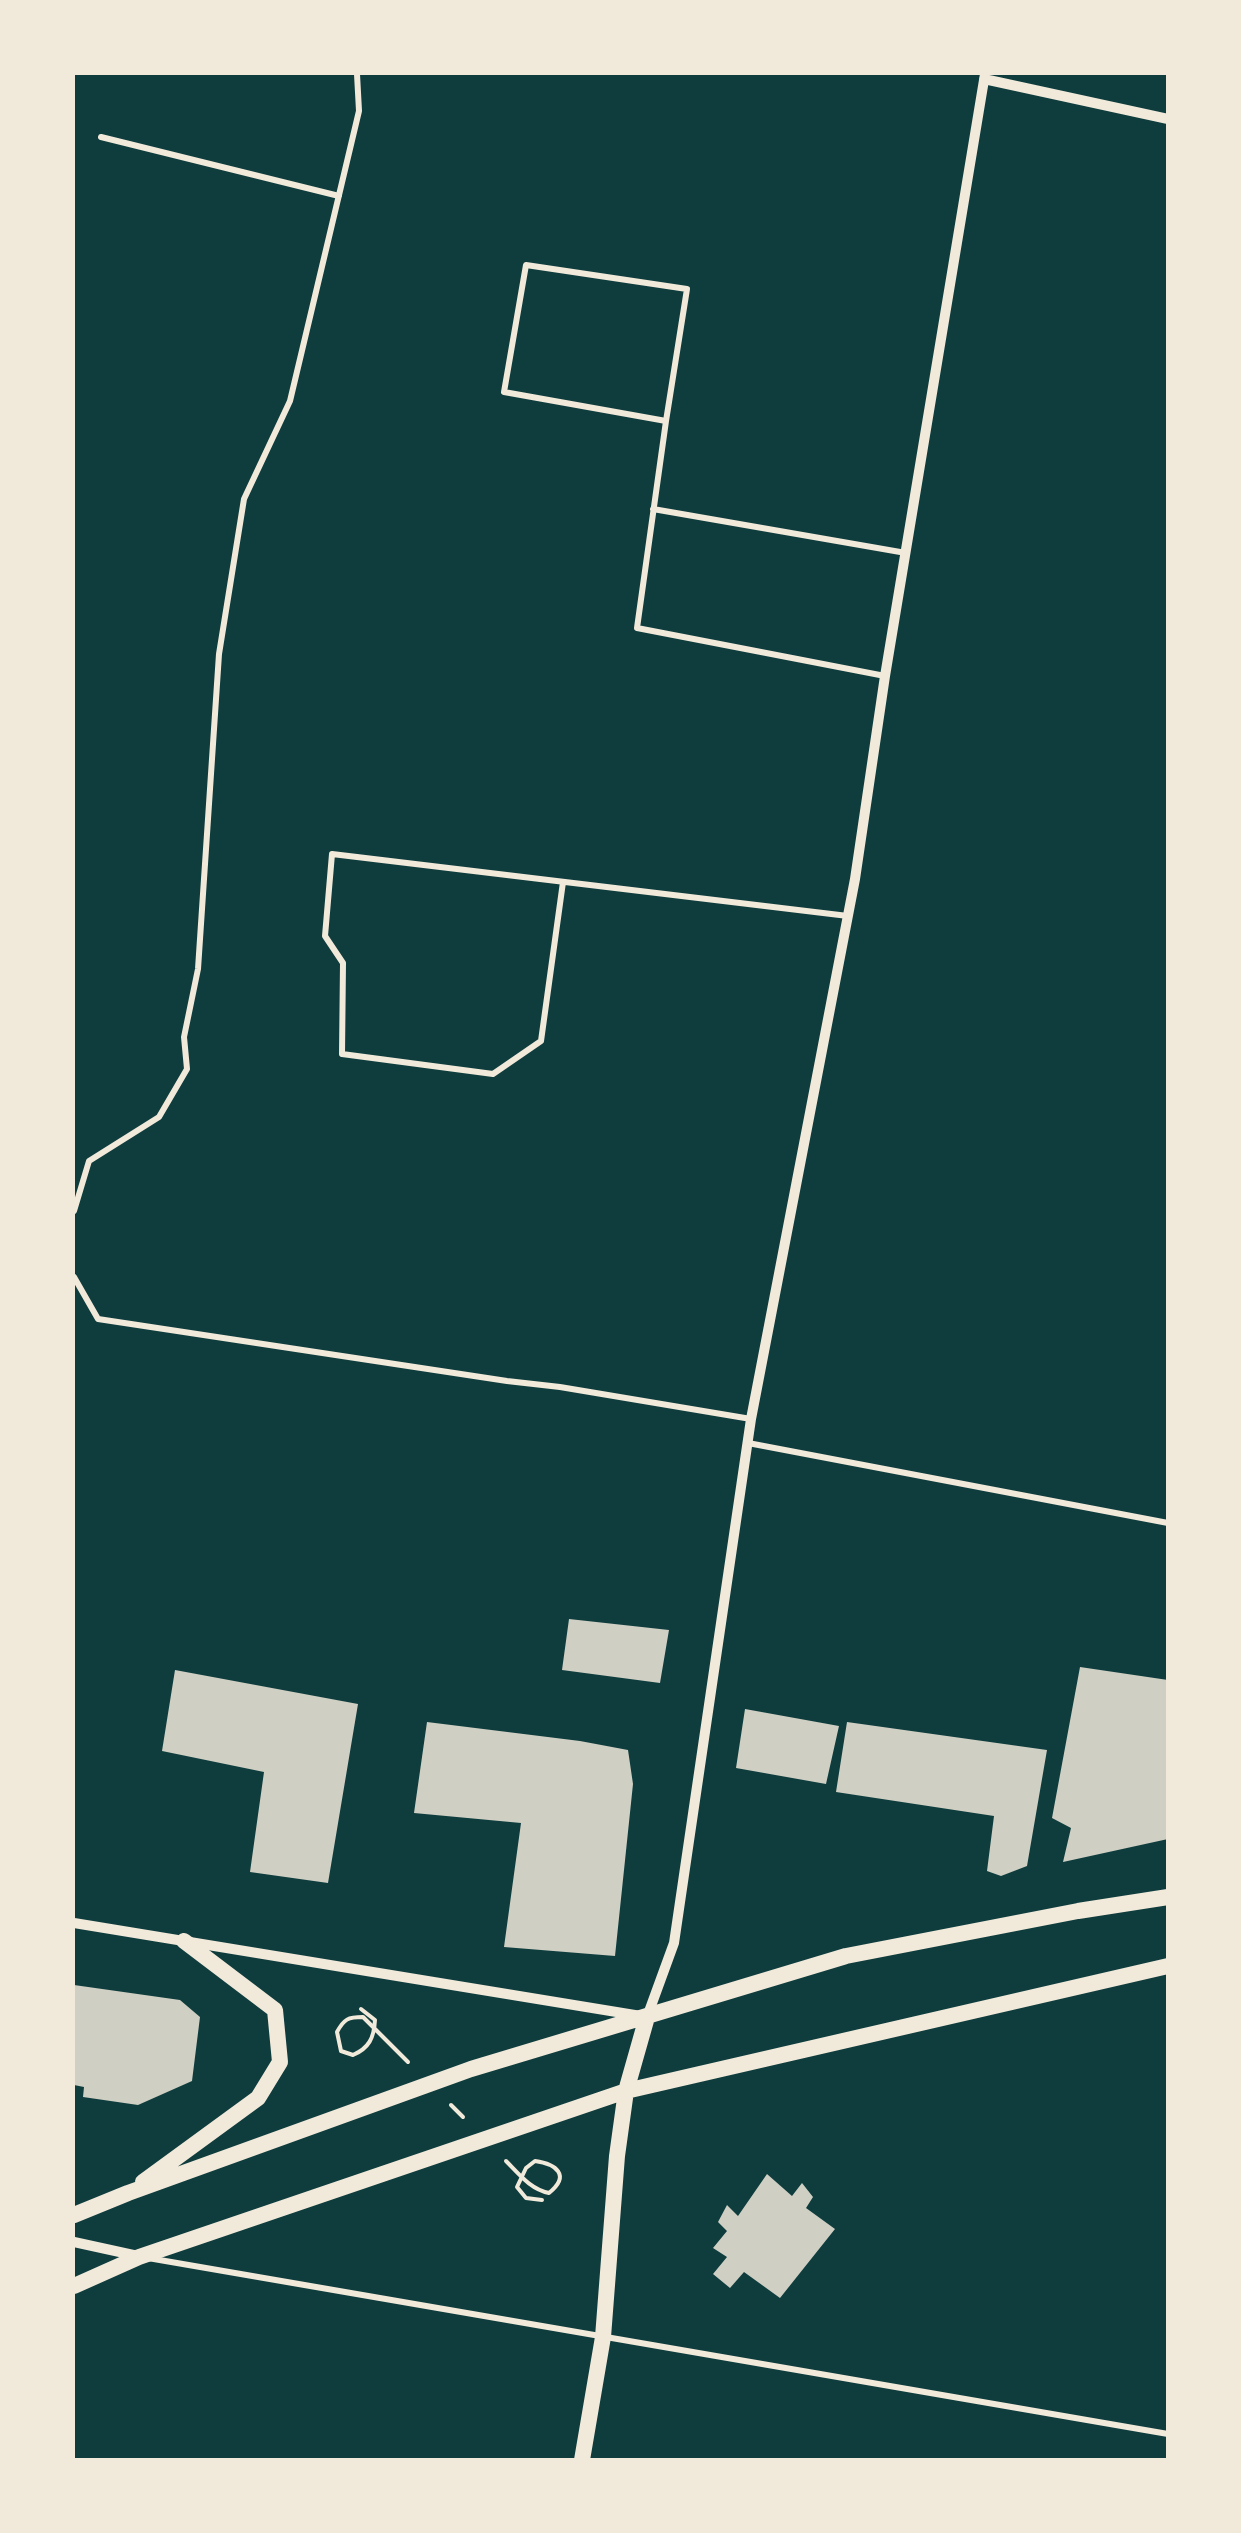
<!DOCTYPE html>
<style>
body{margin:0}
#map{position:relative;width:1241px;height:2533px;overflow:hidden;background:#0f3d3e;font-family:Spectral,serif}
canvas{display:block}
.frame{position:absolute;inset:0;border:75px solid #f1e9da;pointer-events:none}
</style>
<div id="map">
<canvas width="1241" height="2533"></canvas>
<div class="frame"></div>
</div>
<script>
const g = document.querySelector('canvas').getContext('2d');
g.lineJoin = 'round';
function paint(path, color) {
  g.fillStyle = color;
  g.fill(path, 'evenodd');
}
function strokePath(path, color, width, dash) {
  g.strokeStyle = color;
  g.lineWidth = width;
  g.lineCap = dash ? 'butt' : 'round';
  g.setLineDash(dash || []);
  g.stroke(path);
}
const building = new Path2D(`
 M 569,1619 L 669,1630 L 660,1683 L 562,1670 Z
 M 1080,1667 L 1168,1680 L 1168,1839 L 1063,1862 L 1071,1828 L 1052,1818 Z
 M 175,1670 L 358,1704 L 328,1883 L 250,1872 L 264,1772 L 162,1751 Z
 M 745,1709 L 839,1726 L 826,1784 L 736,1768 Z
 M 427,1722 L 580,1741 L 628,1750 L 633,1784 L 615,1956 L 504,1947 L 521,1823 L 414,1813 Z
 M 847,1722 L 1047,1750 L 1027,1866 L 1001,1876 L 987,1871 L 994,1816 L 836,1792 Z
 M 74,1985 L 180,2000 L 200,2017 L 192,2081 L 138,2105 L 83,2097 L 84,2087 L 74,2085 Z
 M 767,2174 L 792,2196 L 802,2183 L 813,2197 L 806,2208 L 835,2229 L 780,2298 L 744,2272 L 730,2288 L 713,2274 L 727,2257 L 713,2248 L 727,2231 L 718,2222 L 727,2205 L 738,2216 Z`);
const path = new Path2D(`
 M 361,2009 L 375,2020 C 374,2038 369,2048 353,2055 L 341,2051 L 337,2032 C 344,2019 348,2017 363,2017 L 408,2062
 M 451,2105 L 463,2117
 M 506,2161 C 519,2174 530,2189 549,2193 C 571,2175 556,2164 535,2161 L 526,2168 L 517,2187 L 526,2198 L 542,2200`);
const minor = new Path2D(`
 M 101,137 L 339,196
 M 666,421 L 504,392 L 526,265 L 687,289 L 666,421 L 637,628 L 885,676
 M 653,509 L 906,553
 M 563,882 L 541,1041 L 493,1074 L 342,1054 L 343,963 L 325,936 L 332,854 L 848,916
 M 74,1211 L 89,1161 L 159,1117 L 187,1069 L 184,1037 L 198,969 L 219,654 L 244,499 L 290,401 L 359,111 L 357,74
 M 74,1277 L 98,1319 L 507,1381 L 560,1387 L 751,1419
 M 748,1443 L 1168,1523
 M 148,2258 L 1168,2434`);
const tertiary = new Path2D(`
 M 984,79 L 1168,119
 M 74,1923 L 647,2017 L 674,1943 L 751,1419 L 855,879 L 885,676 L 985,74
 M 74,2242 L 138,2256`);
const trunk = new Path2D(`
 M 143,2182 L 258,2098 L 280,2062 L 275,2010 L 184,1941
 M 74,2215 L 128,2193 L 471,2069 L 846,1956 L 1078,1911 L 1168,1897
 M 74,2286 L 139,2257 L 626,2091 L 1168,1966
 M 582,2460 L 603,2337 L 617,2156 L 626,2091 L 647,2017`);
paint(building, '#cfcfc3');
strokePath(path, '#f1e9da', 4);
strokePath(minor, '#f1e9da', 6);
strokePath(tertiary, '#f1e9da', 10);
strokePath(trunk, '#f1e9da', 16);
</script>
